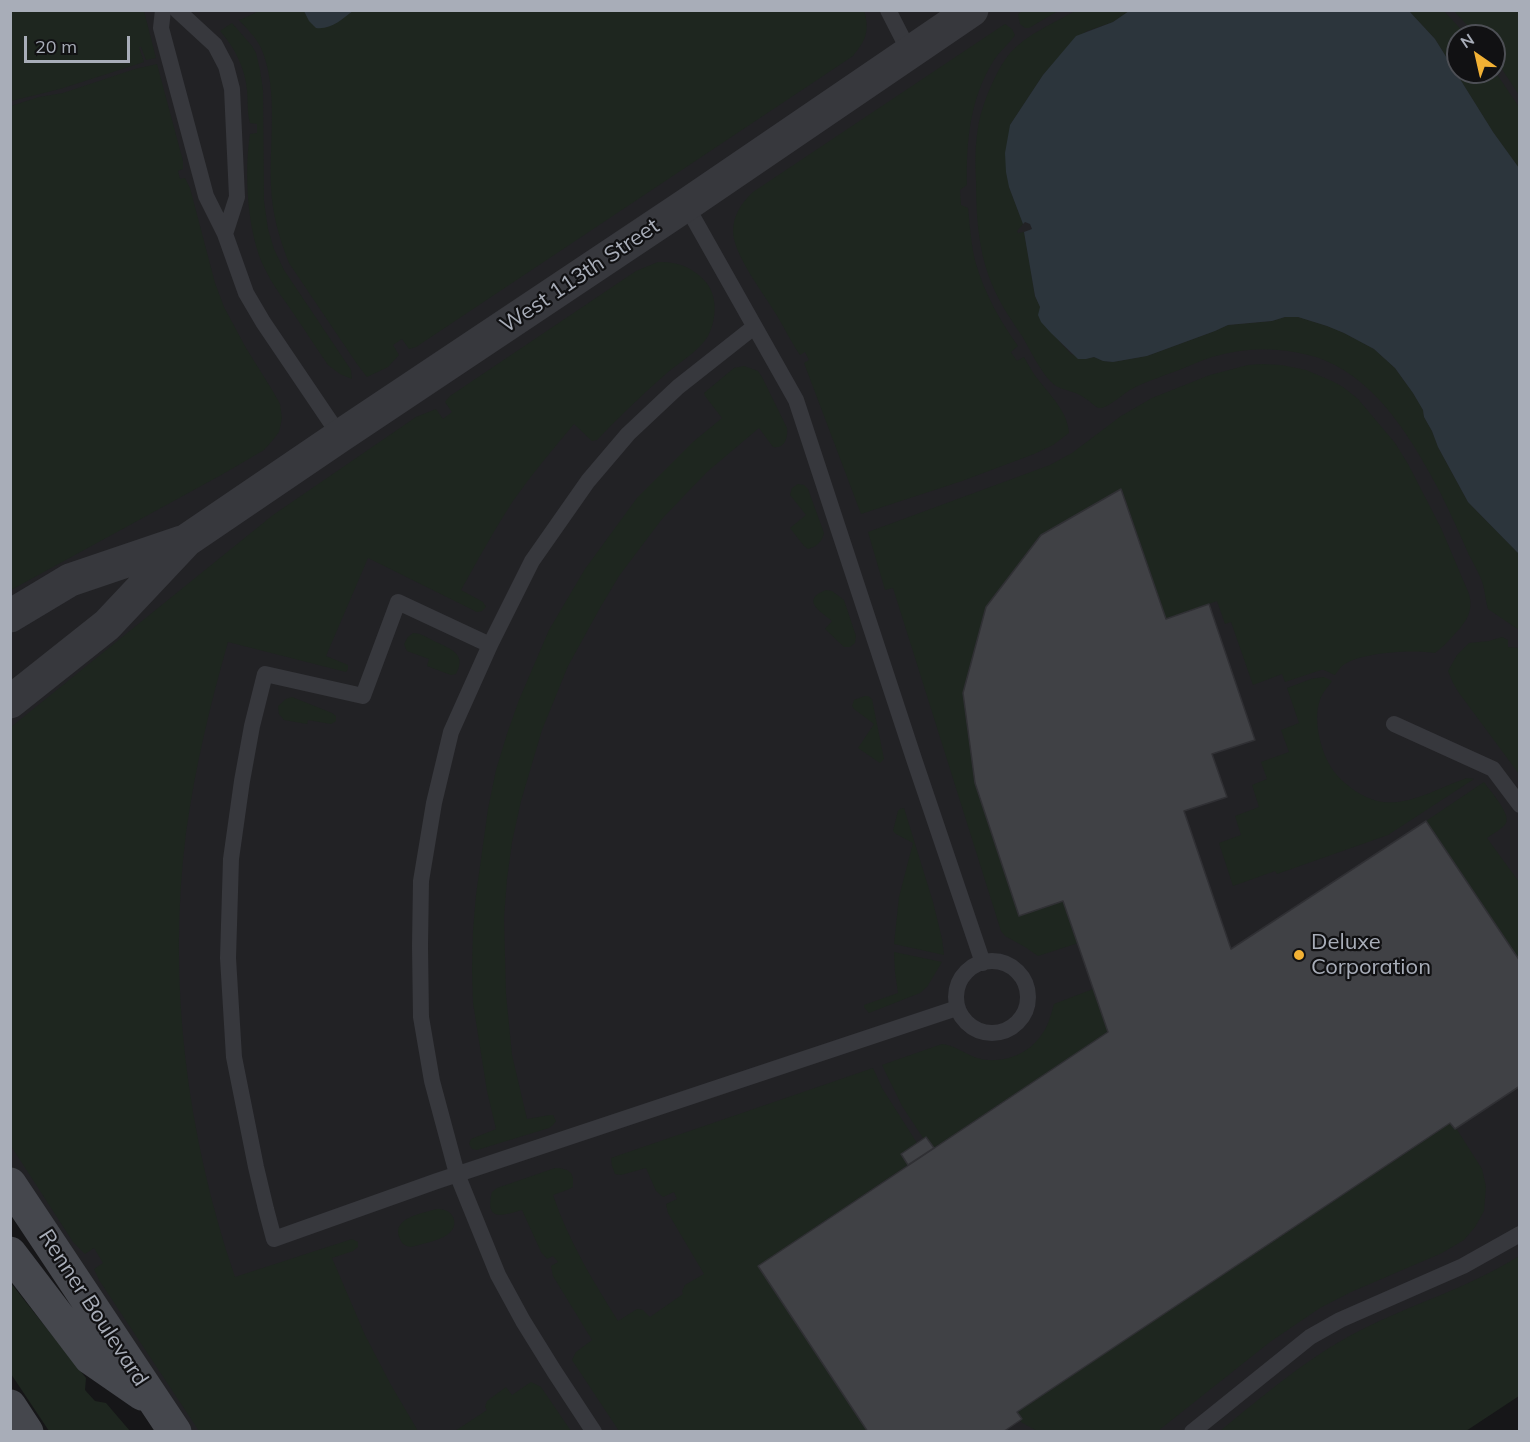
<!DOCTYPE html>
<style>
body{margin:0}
#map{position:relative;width:1530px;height:1442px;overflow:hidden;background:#161618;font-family:Mulish,sans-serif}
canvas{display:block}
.frame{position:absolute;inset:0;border:12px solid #a8adb8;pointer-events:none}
.north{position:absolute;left:1446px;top:24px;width:60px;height:60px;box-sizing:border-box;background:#111113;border:2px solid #4d4f55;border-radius:50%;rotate:326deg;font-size:16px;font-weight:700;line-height:24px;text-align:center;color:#a8adb8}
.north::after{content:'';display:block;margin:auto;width:21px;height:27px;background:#f2b134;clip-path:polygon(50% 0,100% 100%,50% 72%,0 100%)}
.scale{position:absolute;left:24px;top:36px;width:106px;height:27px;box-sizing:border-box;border:3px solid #a8adb8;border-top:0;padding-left:8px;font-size:18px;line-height:21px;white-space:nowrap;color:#a8adb8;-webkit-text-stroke:4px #111113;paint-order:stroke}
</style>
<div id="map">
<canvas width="1530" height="1442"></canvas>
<div class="frame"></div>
<div class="north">N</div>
<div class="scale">20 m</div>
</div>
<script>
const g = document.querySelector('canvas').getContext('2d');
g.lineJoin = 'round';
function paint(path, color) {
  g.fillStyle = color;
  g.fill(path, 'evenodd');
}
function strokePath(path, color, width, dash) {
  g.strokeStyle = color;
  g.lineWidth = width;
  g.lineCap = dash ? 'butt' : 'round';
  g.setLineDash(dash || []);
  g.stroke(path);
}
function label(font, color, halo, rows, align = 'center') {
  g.font = font + ' Mulish,sans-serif';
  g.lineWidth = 4.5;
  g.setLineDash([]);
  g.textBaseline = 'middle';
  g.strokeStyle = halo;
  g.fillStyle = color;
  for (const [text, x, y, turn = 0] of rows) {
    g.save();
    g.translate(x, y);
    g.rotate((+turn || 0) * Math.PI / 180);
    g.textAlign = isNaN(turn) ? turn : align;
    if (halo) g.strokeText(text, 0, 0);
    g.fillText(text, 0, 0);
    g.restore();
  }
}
const built = new Path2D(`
 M 10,11 L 1519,11 L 1519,1350 L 1396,1431 L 175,1431 L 11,1184 ZM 1458,36 L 1494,36 L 1494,72 L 1458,72 Z`);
const green = new Path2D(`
 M 11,10 L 144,11 L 156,58 L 146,60 L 141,47 L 139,47 L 144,62 L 60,89 L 11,101 Z
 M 353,10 L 864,10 C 870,31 866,40 853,56 L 416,347 L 409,349 L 402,339 L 393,345 L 399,355 L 388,367 L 367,377 L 357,364 L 289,263 C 279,238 272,213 271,186 C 269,143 279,89 261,48 C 256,37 246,28 238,19 L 240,20 L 259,11 L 304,11 L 309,20 L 341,20 Z
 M 1023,11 L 1023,10 L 1058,11 L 1029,28 L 1025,28 L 1020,24 L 1018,14 Z
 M 1075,11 L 1129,11 L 1113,22 L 1087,31 L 1068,47 L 1043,75 L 1010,125 L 1009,187 L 1023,224 L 1017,231 L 1018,233 L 1024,232 L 1035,296 L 1040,307 L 1059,341 L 1071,354 L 1086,359 L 1094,357 L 1103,361 L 1113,362 L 1147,356 L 1215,331 L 1228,325 L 1272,321 L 1285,317 L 1298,317 L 1327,326 L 1344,333 L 1374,349 L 1395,368 L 1413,393 L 1423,410 L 1424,417 L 1432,431 L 1438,447 L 1468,502 L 1519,554 L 1519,630 L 1488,609 C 1485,599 1485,588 1481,579 C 1478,571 1473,563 1469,555 C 1460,535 1451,514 1441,494 C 1414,443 1380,383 1324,360 C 1315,356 1304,354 1294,352 C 1266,347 1239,349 1212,357 C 1197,362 1183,369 1168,374 C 1155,379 1142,383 1130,390 C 1123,394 1107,409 1099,408 C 1095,407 1090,401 1086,399 C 1078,392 1067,391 1058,387 C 1044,380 1030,349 1022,336 C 1009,317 997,299 989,277 C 978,247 976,213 976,180 C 975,163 975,146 978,128 C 981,106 996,70 1010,53 C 1027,34 1054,23 1075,11 Z
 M 1409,11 L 1444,11 L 1467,36 L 1458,36 L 1458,72 L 1494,72 L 1494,70 L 1519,107 L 1519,168 L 1493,132 L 1435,39 Z
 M 1454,11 L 1519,11 L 1519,95 L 1494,57 L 1494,36 L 1477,36 Z
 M 232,23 L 252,46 L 256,53 L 260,70 L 263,90 L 264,201 L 268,229 L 274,249 L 284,270 L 351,370 L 352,379 L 340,374 L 328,365 C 314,345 301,324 287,304 C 279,293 271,282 265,269 C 247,234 244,172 250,134 L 257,133 L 257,124 L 250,123 C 247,112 248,101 247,90 C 245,68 235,48 220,31 Z
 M 1005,24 L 1012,29 L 1015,35 C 1009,44 1000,51 994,60 C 970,98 966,141 967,185 L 960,190 L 961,205 L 968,208 C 970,227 971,246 976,264 C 985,294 1000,321 1018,346 L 1011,352 L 1017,361 L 1024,357 C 1029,366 1034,375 1040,382 C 1052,397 1068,413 1069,433 L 1053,445 L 1034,454 L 962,481 L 861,514 L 804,363 L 809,360 L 805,352 L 800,355 C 790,340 783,325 774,311 C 762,291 734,255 733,232 C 733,216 741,203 753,192 Z
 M 157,64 L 183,161 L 183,169 L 178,171 L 180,179 L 185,178 L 190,188 L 215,283 L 224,307 L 246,348 L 274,393 L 280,404 L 282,418 L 279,432 L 272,441 L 264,450 L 223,474 L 11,590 L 11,106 L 39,97 L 63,93 L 135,69 Z
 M 658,262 C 676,261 692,267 704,280 C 718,294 717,319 708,336 C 700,350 679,363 667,373 C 643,394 619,417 597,440 L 592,441 L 574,424 C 553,449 532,474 513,501 C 494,530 478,560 461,590 L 483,602 L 486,607 L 482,611 L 477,612 L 368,558 L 326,656 L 348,665 L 348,669 L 346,672 L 228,642 C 210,705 195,768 186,833 C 167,982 187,1136 235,1277 L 352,1239 L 358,1242 L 358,1247 L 353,1251 L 332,1258 L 365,1335 L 391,1385 L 418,1431 L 199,1431 L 99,1280 L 94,1269 L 103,1263 L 94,1248 L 85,1254 L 73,1242 L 11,1146 L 11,727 L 273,515 L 416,417 L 436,409 L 443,419 L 452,412 L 445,402 L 450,396 L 636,271 Z
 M 1261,364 L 1281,365 L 1306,370 L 1334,382 L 1343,387 L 1358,399 L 1395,443 L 1408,464 L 1441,528 L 1469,594 C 1474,613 1465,623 1453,636 C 1447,642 1442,648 1435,653 C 1414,649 1356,652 1341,667 C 1339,669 1337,672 1335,675 L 1324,670 L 1321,670 L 1285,682 L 1282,674 L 1253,685 L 1231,622 L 1225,624 L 1217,601 L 1166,619 L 1122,490 L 1041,535 L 986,607 L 963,693 L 975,783 L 1019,916 L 1063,901 L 1078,943 L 1038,956 L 1025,947 L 1005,936 L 1001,931 L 893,588 L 885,590 L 868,532 L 1050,465 L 1072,453 L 1121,416 L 1152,398 L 1210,375 L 1248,365 Z
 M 744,366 L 758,371 L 762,377 L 787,428 C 788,438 785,449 773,447 L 759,428 L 707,472 L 682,498 L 662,519 L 619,576 L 600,608 L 568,666 L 542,730 L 521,801 L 512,842 L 507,879 L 504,918 L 506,994 L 512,1055 L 527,1119 L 550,1115 L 553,1115 L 556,1121 L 553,1125 L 549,1128 L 477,1150 L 472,1149 L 469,1144 L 471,1139 L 496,1129 L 487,1091 L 473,1003 L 472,969 L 473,930 L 476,895 L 488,809 L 496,770 L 507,734 L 519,700 L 549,630 L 585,569 L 637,498 L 693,442 L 722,418 L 705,396 L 704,393 L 734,368 Z
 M 798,484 L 804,485 L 808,489 L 824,533 C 822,542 816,547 808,549 L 804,546 L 790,528 L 806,515 L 790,495 L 792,488 Z
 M 826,590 L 832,591 L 844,600 L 856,636 L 855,643 L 850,647 L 844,647 L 825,629 L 832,621 C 820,611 800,600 826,590 Z
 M 413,633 C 421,633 428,638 436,642 C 451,649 467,654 456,674 L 451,675 L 427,666 L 429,659 L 407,651 L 404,644 L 408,637 Z
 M 1502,637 L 1508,640 L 1508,647 L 1518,648 L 1519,644 L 1519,774 L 1459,693 L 1453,683 L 1448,671 L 1457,655 L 1469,643 L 1489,641 Z
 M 1324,677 L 1332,681 C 1328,687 1322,693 1320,700 C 1312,721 1322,758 1336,774 C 1347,787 1366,800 1383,802 C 1413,805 1440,787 1467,778 L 1474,779 L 1388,835 L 1277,874 L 1275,871 L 1233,886 L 1219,843 L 1241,835 L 1235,816 L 1259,807 L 1252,785 L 1267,779 L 1261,762 L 1289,752 L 1281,730 L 1299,723 L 1287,688 L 1311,679 Z
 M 865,696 L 868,696 L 872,699 L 884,759 L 880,763 L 858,748 L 874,724 L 854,709 L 852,706 L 854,700 Z
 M 292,697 L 332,713 L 336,716 L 336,721 L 331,724 L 308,720 L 307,724 L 284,720 L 279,714 L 278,706 L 286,699 Z
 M 1484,782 C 1489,790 1511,813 1506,823 C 1503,829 1492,834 1487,838 L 1519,882 L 1519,961 L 1426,821 Z
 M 904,808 L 933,902 L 942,939 L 944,955 L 894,944 L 899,897 L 913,843 L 896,834 L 893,831 L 898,811 L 900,809 Z
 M 894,952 L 942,962 L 927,987 L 920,993 L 869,1013 L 864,1007 L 864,1005 L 898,993 L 895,972 Z
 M 1093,989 L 1108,1032 L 931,1150 L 902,1106 L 882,1065 L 942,1044 C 954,1045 965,1054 977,1058 C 1000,1065 1029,1055 1042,1034 C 1049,1025 1051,1014 1054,1004 Z
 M 873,1068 L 882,1088 L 924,1154 L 758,1266 L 868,1431 L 619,1431 L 572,1360 L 576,1352 L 592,1340 L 553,1276 L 551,1266 L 558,1262 L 553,1256 L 547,1259 L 541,1252 L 522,1210 C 504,1215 484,1223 492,1192 L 497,1188 L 555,1168 L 559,1168 L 567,1170 L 571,1173 L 573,1178 L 573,1187 L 567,1190 L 553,1195 C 568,1240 593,1281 618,1321 L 637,1309 L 643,1310 L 650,1317 L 683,1294 L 682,1291 L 685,1285 L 704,1274 L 668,1213 L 666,1204 L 677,1199 L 674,1192 L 663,1197 L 656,1191 L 646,1168 L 621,1175 L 615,1174 L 612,1166 L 611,1158 Z
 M 1450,1123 L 1454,1129 L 1456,1128 L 1482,1169 L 1486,1187 L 1484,1211 L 1475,1227 L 1464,1240 L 1442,1253 L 1351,1292 L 1320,1308 L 1270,1342 L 1158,1431 L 1037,1431 L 1021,1422 L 1020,1420 L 1022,1419 L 1017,1412 Z
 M 437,1209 C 444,1209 450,1211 453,1217 C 462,1238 424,1243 411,1247 C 405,1246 402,1244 400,1239 C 390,1218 423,1213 437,1209 Z
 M 1519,1256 L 1519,1396 L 1466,1431 L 1220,1431 C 1263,1396 1307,1358 1357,1332 C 1411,1304 1467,1289 1519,1256 Z
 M 10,1282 L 86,1378 L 85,1390 L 95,1401 L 106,1403 L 130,1431 L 49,1431 L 11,1374 Z
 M 531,1382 L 541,1387 L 571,1431 L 455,1431 L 487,1410 L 485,1407 L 487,1401 L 506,1387 L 512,1395 Z`);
const water = new Path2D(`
 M 304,11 L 353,11 C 342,19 331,30 316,28 L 309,21 Z
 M 1129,11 L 1409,11 L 1435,39 L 1493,132 L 1519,168 L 1519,554 L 1468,502 L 1438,447 L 1432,431 L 1424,417 L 1423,410 L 1413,393 L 1395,368 L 1374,349 L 1344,333 L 1327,326 L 1298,317 L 1285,317 L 1272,321 L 1228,325 L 1215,331 L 1147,356 L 1113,362 L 1103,361 L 1094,357 L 1086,359 L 1078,359 L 1051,333 L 1041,322 L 1038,315 L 1040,307 L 1035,296 L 1024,232 L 1032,229 L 1030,224 L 1025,222 L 1023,224 L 1009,187 L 1006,172 L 1005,153 L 1010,125 L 1043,75 L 1076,36 L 1113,22 Z`);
const building = new Path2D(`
 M 1121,489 L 1166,619 L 1209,604 L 1255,740 L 1212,754 L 1227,797 L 1184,811 L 1231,949 L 1426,821 L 1520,961 L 1520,1086 L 1455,1129 L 1450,1123 L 1017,1412 L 1022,1419 L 1003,1432 L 868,1432 L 758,1266 L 1108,1032 L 1063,901 L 1019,916 L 975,783 L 963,693 L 986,607 L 1041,535 Z
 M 926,1137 L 934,1148 L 908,1165 L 901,1154 Z`);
const lane = new Path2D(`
 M 163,10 L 161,28 L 206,196 L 225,234 L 246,293 L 263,322 L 340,436
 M 177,10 L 215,45 L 226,66 L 232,89 L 237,197 L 225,234
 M 888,10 L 910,53
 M 686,205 L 796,400 L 914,759 L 983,963
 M 490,645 L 398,602 L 363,696 L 265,674 L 252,726 L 242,781 L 231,859 L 228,958 L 234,1057 L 256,1167 L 266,1209 L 274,1239 L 437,1181 L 957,1008
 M 1394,724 L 1493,769 L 1520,805
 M956 997a36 36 0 1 1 72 0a36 36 0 1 1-72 0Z
 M 594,1432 L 554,1371 L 523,1321 L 498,1275 L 457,1174 L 432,1081 L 421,1017 L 420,946 L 421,881 L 434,803 L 451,732 L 490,645 L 532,561 L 588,481 L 628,434 L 678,387 L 754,327
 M 1192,1432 L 1310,1337 L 1340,1320 L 1463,1266 L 1520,1234`);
const street = new Path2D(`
 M 10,616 L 70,580 L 182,542
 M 10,702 L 107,625 L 187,540 L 340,436 L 686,205 L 972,10`);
const secondary = new Path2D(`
 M 10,1184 L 175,1432
 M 10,1253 L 90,1358 L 142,1394
 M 10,1406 L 27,1432`);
const markers = [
 [1299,955,6,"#f2b134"]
];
const streetNames = [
 ["West 113th Street",580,276,-34],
 ["Renner Boulevard",93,1308,57]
];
const poiNames = [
 ["Deluxe",1311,942],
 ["Corporation",1311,967]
];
paint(built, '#222225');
paint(green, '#1e261f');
paint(water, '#2c353c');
paint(building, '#404145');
strokePath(building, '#303034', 1.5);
strokePath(lane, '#37383d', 16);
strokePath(street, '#37383d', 33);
strokePath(secondary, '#45474d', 33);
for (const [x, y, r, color] of markers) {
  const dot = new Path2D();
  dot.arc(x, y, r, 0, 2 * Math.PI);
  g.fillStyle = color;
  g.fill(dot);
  strokePath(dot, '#111113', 2);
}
label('22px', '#a8adb8', '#111113', streetNames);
label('22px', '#a8adb8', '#111113', poiNames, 'left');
</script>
